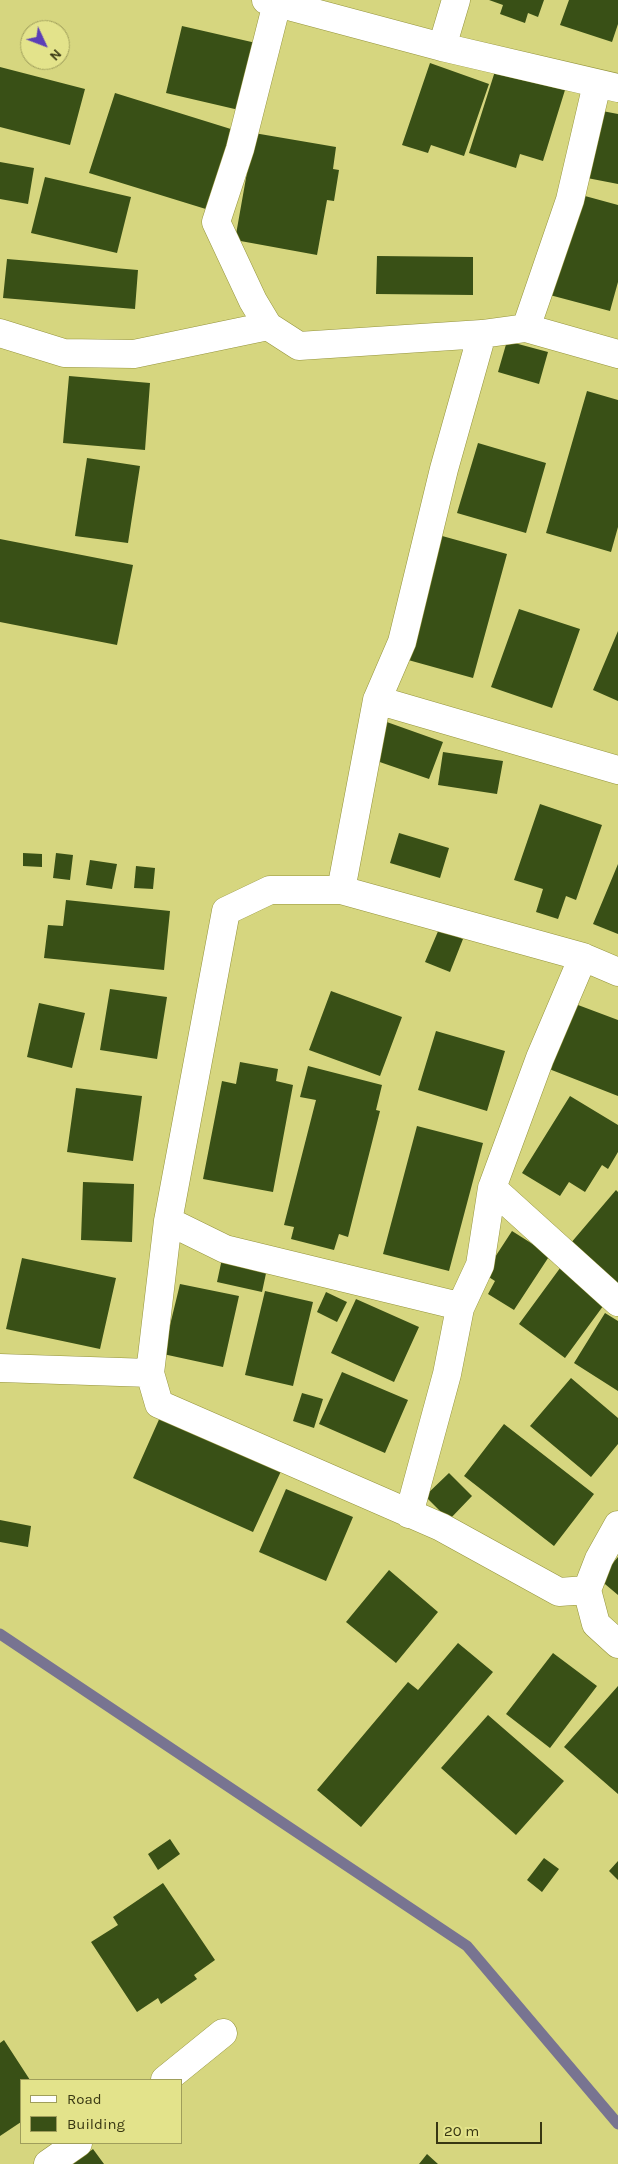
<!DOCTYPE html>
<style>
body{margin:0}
#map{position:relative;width:618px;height:2164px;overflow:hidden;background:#d6d67f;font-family:Karla,sans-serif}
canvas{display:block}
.legend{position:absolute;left:20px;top:2079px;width:162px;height:65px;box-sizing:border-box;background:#e3e38b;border:1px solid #9f9e5b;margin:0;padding:6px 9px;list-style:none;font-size:15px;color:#383712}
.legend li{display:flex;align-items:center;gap:10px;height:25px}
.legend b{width:25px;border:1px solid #9f9e5b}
.north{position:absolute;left:20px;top:20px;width:50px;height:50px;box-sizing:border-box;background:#e3e38b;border:1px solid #9f9e5b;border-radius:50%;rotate:133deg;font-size:14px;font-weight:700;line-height:20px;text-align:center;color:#383712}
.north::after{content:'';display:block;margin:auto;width:18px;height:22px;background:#5b3eb7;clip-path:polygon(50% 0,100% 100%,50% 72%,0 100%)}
.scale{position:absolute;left:436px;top:2122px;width:106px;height:22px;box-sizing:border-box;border:2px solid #383712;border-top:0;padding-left:6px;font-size:15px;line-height:18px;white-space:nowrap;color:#383712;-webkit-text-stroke:4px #e3e38b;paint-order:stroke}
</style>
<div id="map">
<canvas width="618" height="2164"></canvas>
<ul class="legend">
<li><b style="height:6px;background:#fff"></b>Road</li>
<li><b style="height:14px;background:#395016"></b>Building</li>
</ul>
<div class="north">N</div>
<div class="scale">20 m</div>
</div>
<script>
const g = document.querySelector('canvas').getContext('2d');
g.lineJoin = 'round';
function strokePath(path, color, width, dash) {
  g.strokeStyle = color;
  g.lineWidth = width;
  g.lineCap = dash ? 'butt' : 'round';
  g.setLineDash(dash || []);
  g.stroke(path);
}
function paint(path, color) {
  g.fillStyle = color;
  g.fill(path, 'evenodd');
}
const stream = new Path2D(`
 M 0,1634 L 467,1946 L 618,2124`);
const building = new Path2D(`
 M 489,0 L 544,0 L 538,17 L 528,13 L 525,23 L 500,14 L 503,5 Z
 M 569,0 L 618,0 L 618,24 L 612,42 L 560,25 Z
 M 182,26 L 256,43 L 239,110 L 166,93 Z
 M 430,63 L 489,84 L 464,156 L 431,145 L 428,153 L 402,145 Z
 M 0,67 L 85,89 L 70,145 L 0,127 Z
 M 496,68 L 565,90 L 543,161 L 520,154 L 516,168 L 469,153 Z
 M 115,93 L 234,130 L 209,210 L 89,173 Z
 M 597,110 L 618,114 L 618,184 L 582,177 Z
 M 254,133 L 336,147 L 333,169 L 339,170 L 334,201 L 327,200 L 317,255 L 235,240 Z
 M 0,162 L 34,168 L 28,204 L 0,199 Z
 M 45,177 L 131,197 L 117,253 L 31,233 Z
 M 574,193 L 618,205 L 618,282 L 610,311 L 546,294 Z
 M 377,256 L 473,257 L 473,295 L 376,294 Z
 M 7,259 L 138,270 L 135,309 L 3,298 Z
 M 507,341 L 548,352 L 539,384 L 498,372 Z
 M 69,376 L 150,383 L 145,450 L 63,443 Z
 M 587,391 L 618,400 L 618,527 L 611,552 L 546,533 Z
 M 478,443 L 546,463 L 526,533 L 457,513 Z
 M 87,458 L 140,466 L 128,543 L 75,536 Z
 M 435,534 L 507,554 L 473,678 L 401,658 Z
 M 0,539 L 133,565 L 117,645 L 0,622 Z
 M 519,609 L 580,629 L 552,708 L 491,687 Z
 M 618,631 L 618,701 L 593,690 Z
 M 384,721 L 443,742 L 429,779 L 371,759 Z
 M 443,752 L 503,761 L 497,794 L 438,785 Z
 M 540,804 L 602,825 L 576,900 L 566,896 L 558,919 L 536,912 L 543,889 L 514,880 Z
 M 399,833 L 449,848 L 440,878 L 390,863 Z
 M 23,853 L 42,854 L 42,867 L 23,866 Z
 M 56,853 L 73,855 L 70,880 L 53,878 Z
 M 90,860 L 117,864 L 112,889 L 86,885 Z
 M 618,864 L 618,934 L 593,924 Z
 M 136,866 L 155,868 L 153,889 L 134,888 Z
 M 66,900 L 170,911 L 164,970 L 44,958 L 48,925 L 63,926 Z
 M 439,929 L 463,939 L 450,972 L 425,962 Z
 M 110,989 L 167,997 L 157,1059 L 100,1050 Z
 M 331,991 L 402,1017 L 380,1076 L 309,1050 Z
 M 570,1002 L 618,1020 L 618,1096 L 544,1067 Z
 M 39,1003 L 85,1013 L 72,1068 L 27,1057 Z
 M 436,1031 L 505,1051 L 487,1111 L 418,1090 Z
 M 240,1062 L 278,1069 L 276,1081 L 293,1085 L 273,1192 L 203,1179 L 222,1081 L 236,1084 Z
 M 308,1066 L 382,1085 L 376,1110 L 380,1111 L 348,1237 L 339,1234 L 334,1250 L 291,1239 L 294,1227 L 284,1225 L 316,1100 L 300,1097 Z
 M 76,1088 L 142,1096 L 133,1161 L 67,1152 Z
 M 570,1096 L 618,1125 L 618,1152 L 608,1169 L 602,1165 L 585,1192 L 569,1182 L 560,1196 L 522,1173 Z
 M 417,1126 L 483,1143 L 449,1271 L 383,1254 Z
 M 83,1182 L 134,1184 L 132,1242 L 81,1240 Z
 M 616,1190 L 618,1192 L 618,1286 L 570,1244 Z
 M 512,1231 L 550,1255 L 514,1310 L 488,1294 L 495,1281 L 484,1274 Z
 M 223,1254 L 268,1264 L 262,1292 L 217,1282 Z
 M 22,1258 L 116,1278 L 100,1349 L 6,1329 Z
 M 563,1264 L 609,1298 L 565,1358 L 519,1324 Z
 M 180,1284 L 239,1296 L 223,1367 L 163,1354 Z
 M 265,1291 L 313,1302 L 293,1386 L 245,1375 Z
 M 326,1292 L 347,1302 L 337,1322 L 317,1312 Z
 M 356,1299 L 419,1327 L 394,1382 L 331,1353 Z
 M 605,1313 L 618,1321 L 618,1391 L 574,1363 Z
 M 342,1372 L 408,1400 L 385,1453 L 319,1424 Z
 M 571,1378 L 618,1418 L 618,1444 L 591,1477 L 530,1426 Z
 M 302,1393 L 323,1399 L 314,1428 L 293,1421 Z
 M 161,1415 L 282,1469 L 253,1532 L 133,1478 Z
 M 504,1424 L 594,1494 L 554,1546 L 464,1476 Z
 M 449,1473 L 472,1496 L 449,1520 L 425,1496 Z
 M 286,1489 L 353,1517 L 326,1581 L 259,1552 Z
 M 0,1520 L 31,1526 L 28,1547 L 0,1542 Z
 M 618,1557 L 618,1595 L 599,1579 Z
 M 389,1570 L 438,1612 L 396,1663 L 346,1622 Z
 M 458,1643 L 493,1672 L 361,1827 L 317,1790 L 408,1682 L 418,1690 Z
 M 553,1653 L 597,1686 L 550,1748 L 506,1714 Z
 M 618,1686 L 618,1794 L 564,1747 Z
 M 488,1715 L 564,1781 L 516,1835 L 441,1768 Z
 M 170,1839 L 180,1854 L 158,1870 L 148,1854 Z
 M 544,1858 L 559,1869 L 542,1892 L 527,1880 Z
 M 618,1861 L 618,1880 L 609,1871 Z
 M 163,1883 L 215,1960 L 194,1975 L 197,1979 L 161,2004 L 158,1998 L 137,2012 L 91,1942 L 118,1925 L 113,1917 Z
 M 4,2040 L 30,2080 L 21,2080 L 21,2122 L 0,2136 L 0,2043 Z
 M 93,2149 L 104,2164 L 73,2164 Z
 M 427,2154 L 438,2164 L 419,2164 Z`);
const minor = new Path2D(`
 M 266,0 L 442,47 L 618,88
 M 277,3 L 240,149 L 216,222 L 253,301 L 268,326 L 299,346 L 482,334 L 526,328 L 618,354
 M 442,47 L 456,0
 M 526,328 L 570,200 L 597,84
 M 0,333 L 64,353 L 134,354 L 268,326
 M 377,700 L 618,770
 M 341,890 L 377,700 L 402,642 L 444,469 L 482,334
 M 492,1188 L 618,1302
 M 168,1221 L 225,1249 L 451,1304 L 460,1308 L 480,1265 L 492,1188 L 540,1058 L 583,957
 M 0,1368 L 150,1373
 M 409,1514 L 447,1374 L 460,1308
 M 618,1525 L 599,1559 L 587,1590 L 596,1624 L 618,1644
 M 587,1590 L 559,1592 L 441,1527 L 159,1404 L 150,1373 L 168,1221 L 226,911 L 270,890 L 341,890 L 583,957 L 618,972
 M 165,2080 L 223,2033
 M 48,2164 L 78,2143`);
strokePath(stream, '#787491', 11);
paint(building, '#395016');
strokePath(minor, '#95943c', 29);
strokePath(minor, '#fff', 28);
</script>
